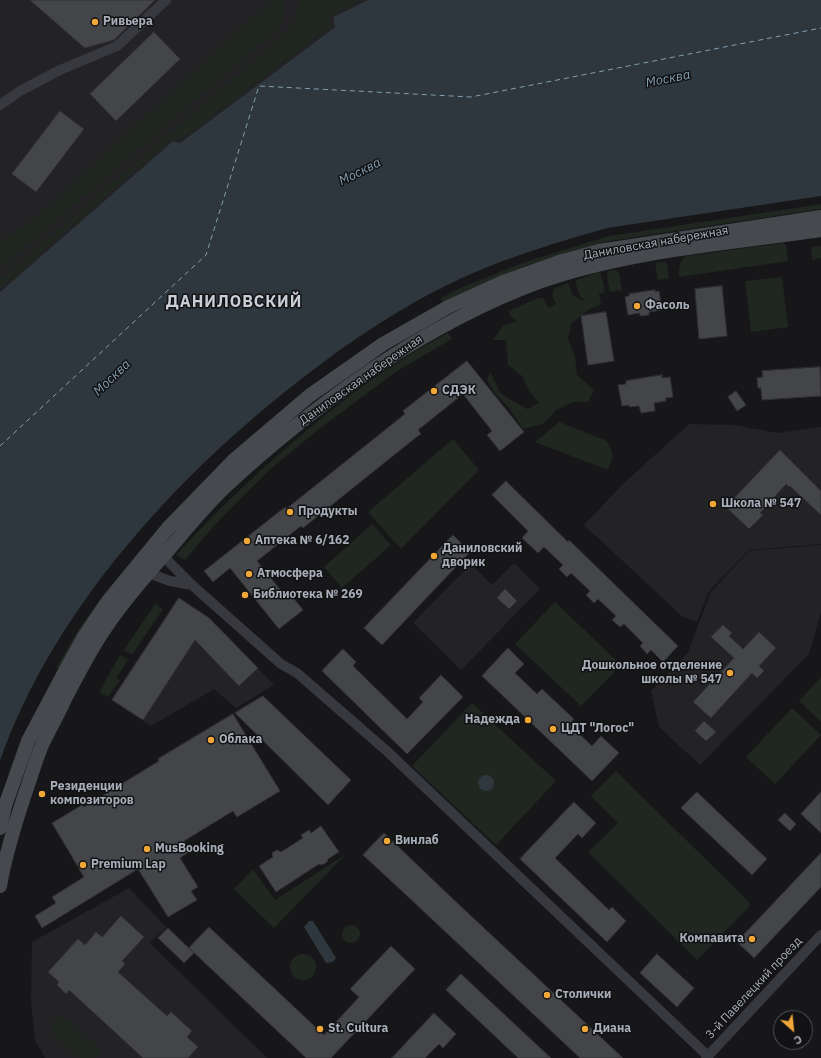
<!DOCTYPE html>
<meta charset="utf-8">
<style>
body{margin:0}
#map{position:relative;width:821px;height:1058px;overflow:hidden;background:#171719;font-family:"IBM Plex Sans",sans-serif}
canvas{display:block}
.north{position:absolute;left:773px;top:1010px;width:40px;height:40px;box-sizing:border-box;background:#121214;border:1px solid #4e5156;border-radius:50%;rotate:153deg;font-size:11px;font-weight:700;line-height:16px;text-align:center;color:#a9afb9}
.north::after{content:'';display:block;margin:auto;width:14px;height:18px;background:#f0a738;clip-path:polygon(50% 0,100% 100%,50% 72%,0 100%)}
</style>
<div id="map">
<canvas width="821" height="1058"></canvas>
<div class="north">С</div>
</div>
<script>
const g = document.querySelector('canvas').getContext('2d');
g.lineJoin = 'round';
function paint(path, color) {
  g.fillStyle = color;
  g.fill(path, 'evenodd');
}
function strokePath(path, color, width, dash) {
  g.strokeStyle = color;
  g.lineWidth = width;
  g.lineCap = dash ? 'butt' : 'round';
  g.setLineDash(dash || []);
  g.stroke(path);
}
function label(font, color, halo, rows, align = 'center') {
  g.font = font + ' "IBM Plex Sans",sans-serif';
  g.lineWidth = 3;
  g.setLineDash([]);
  g.textBaseline = 'middle';
  g.strokeStyle = halo;
  g.fillStyle = color;
  for (const [text, x, y, turn = 0] of rows) {
    g.save();
    g.translate(x, y);
    g.rotate((+turn || 0) * Math.PI / 180);
    g.textAlign = isNaN(turn) ? turn : align;
    if (halo) g.strokeText(text, 0, 0);
    g.fillText(text, 0, 0);
    g.restore();
  }
}
const built = new Path2D(`
 M 0,0 L 368,0 L 333,17 L 335,27 L 180,143 L 173,141 L 0,292 Z
 M 689,424 L 734,425 L 777,433 L 821,427 L 821,544 L 749,550 L 709,591 L 697,622 L 683,617 L 584,525 L 624,483 Z
 M 821,545 L 821,612 L 809,654 L 700,765 L 659,727 L 651,691 L 688,652 L 711,592 L 749,551 Z
 M 514,563 L 540,589 L 461,670 L 413,623 L 471,564 L 492,585 Z
 M 179,598 L 209,617 L 274,685 L 236,708 L 214,689 L 151,726 L 112,700 Z
 M 129,888 L 166,927 L 150,943 L 267,1058 L 45,1058 L 35,1040 L 31,1002 L 32,942 Z`);
const green = new Path2D(`
 M 272,0 L 283,0 L 285,10 L 280,27 L 0,269 L 0,243 L 37,217 Z
 M 299,0 L 324,0 L 325,1 L 329,0 L 361,0 L 330,15 L 331,26 L 180,140 L 172,138 L 0,289 L 0,280 L 286,33 L 296,17 Z
 M 821,204 L 821,209 L 610,241 L 568,252 L 526,266 L 443,303 L 441,298 L 460,288 L 525,262 L 609,236 Z
 M 783,243 L 786,245 L 788,261 L 679,277 C 679,268 678,261 687,256 Z
 M 821,246 L 821,258 L 812,260 L 811,247 Z
 M 665,262 L 667,264 L 669,278 L 658,280 L 655,263 Z
 M 616,270 L 619,273 L 622,290 L 610,292 L 607,274 L 608,271 Z
 M 598,272 L 601,274 L 605,292 L 599,294 L 601,304 L 588,310 L 571,324 L 568,339 L 575,357 L 577,375 L 594,390 L 588,402 L 573,402 L 556,410 L 543,424 L 523,429 L 510,409 L 495,393 L 487,380 L 490,372 L 501,394 L 527,409 L 539,403 L 530,392 L 522,376 L 508,365 L 506,340 L 493,340 L 503,326 L 517,321 L 512,318 L 508,311 L 538,298 L 543,298 L 549,308 L 556,304 L 552,296 L 554,289 L 568,283 L 573,295 L 582,301 L 584,298 L 581,299 L 575,281 Z
 M 782,277 L 788,327 L 751,332 L 745,281 Z
 M 448,333 L 452,339 L 397,371 L 319,429 L 296,448 L 268,471 L 213,527 L 185,560 L 176,555 C 216,511 259,470 306,431 C 350,394 396,360 448,333 Z
 M 559,422 L 607,441 L 613,455 L 608,470 L 535,442 Z
 M 453,439 L 479,470 L 401,549 L 368,512 Z
 M 372,524 L 391,545 L 342,588 L 324,567 Z
 M 101,598 L 104,601 L 60,670 L 56,668 L 78,630 Z
 M 555,602 L 621,665 L 581,706 L 515,644 Z
 M 155,604 L 163,609 L 132,655 L 124,650 Z
 M 120,655 L 128,660 L 116,678 L 120,680 L 108,697 L 99,692 Z
 M 821,677 L 821,722 L 799,701 Z
 M 472,703 L 556,781 L 496,845 L 412,766 Z
 M 792,708 L 821,735 L 775,784 L 746,757 Z
 M 616,771 L 748,901 L 750,906 L 697,960 L 588,852 L 618,823 L 591,796 Z
 M 346,854 L 274,928 L 234,889 L 253,869 L 275,900 Z
 M342 934a9 9 0 1 1 18 0a9 9 0 1 1-18 0Z
 M290 967a13 13 0 1 1 26 0a13 13 0 1 1-26 0Z
 M 59,1017 L 67,1019 L 101,1051 L 94,1058 L 79,1058 L 53,1033 L 51,1029 L 52,1022 Z`);
const water = new Path2D(`
 M 368,0 L 821,0 L 821,196 L 607,228 C 559,242 510,256 464,277 C 405,304 351,340 300,380 C 176,476 53,610 0,761 L 0,292 L 173,141 L 180,143 L 335,27 L 333,17 Z
 M478 783a8 8 0 1 1 16 0a8 8 0 1 1-16 0Z
 M 309,921 L 313,921 L 336,958 L 333,962 L 326,963 L 304,927 Z`);
const ferry = new Path2D(`
 M 0,446 L 206,255 L 259,86 L 471,97 L 821,28`);
const building = new Path2D(`
 M 30,0 L 155,0 L 114,40 L 85,48 Z
 M 154,32 L 180,59 L 116,121 L 90,94 Z
 M 60,111 L 84,129 L 36,192 L 12,174 Z
 M 722,286 L 727,336 L 699,339 L 695,289 Z
 M 655,290 L 655,292 L 659,291 L 662,310 L 649,312 L 649,315 L 640,316 L 640,313 L 628,315 L 625,297 L 629,296 L 629,294 Z
 M 606,312 L 614,361 L 588,365 L 581,316 Z
 M 467,361 L 524,432 L 500,451 L 487,435 L 492,431 L 463,394 L 418,430 L 421,434 L 414,439 L 303,528 L 301,526 L 257,561 L 287,598 L 291,595 L 303,610 L 279,629 L 230,568 L 213,582 L 204,571 L 285,507 L 286,509 L 405,414 L 403,411 Z
 M 820,367 L 821,396 L 762,400 L 761,388 L 758,388 L 757,378 L 763,377 L 762,371 Z
 M 662,375 L 662,378 L 670,377 L 673,397 L 666,398 L 666,401 L 654,403 L 655,411 L 641,413 L 639,406 L 629,407 L 629,405 L 622,406 L 618,385 L 626,384 L 626,381 Z
 M 736,391 L 746,405 L 737,411 L 728,397 Z
 M 780,450 L 821,491 L 821,515 L 790,486 L 789,487 L 786,484 L 760,513 L 763,515 L 749,529 L 726,507 Z
 M 506,481 L 568,542 L 569,540 L 678,646 L 663,662 L 651,650 L 647,654 L 640,646 L 643,643 L 624,624 L 620,627 L 612,620 L 616,616 L 598,599 L 594,603 L 586,595 L 590,591 L 571,573 L 567,577 L 559,569 L 563,565 L 544,547 L 538,553 L 522,538 L 528,531 L 492,495 Z
 M 453,535 L 470,552 L 382,645 L 364,628 Z
 M 505,589 L 517,601 L 509,609 L 497,598 Z
 M 179,598 L 209,618 L 258,668 L 239,686 L 195,640 L 143,720 L 112,700 Z
 M 723,625 L 732,633 L 729,636 L 743,649 L 759,632 L 776,648 L 759,666 L 764,671 L 757,678 L 752,673 L 711,718 L 693,702 L 734,658 L 711,637 Z
 M 508,648 L 524,664 L 515,673 L 537,694 L 542,689 L 574,719 L 569,724 L 592,746 L 601,736 L 619,753 L 592,781 L 482,676 Z
 M 343,649 L 356,662 L 353,666 L 407,719 L 423,702 L 419,698 L 441,675 L 463,697 L 407,754 L 322,671 Z
 M 263,696 L 351,780 L 328,805 L 235,713 Z
 M 233,714 L 280,791 L 237,817 L 233,811 L 184,841 L 190,851 L 180,858 L 198,887 L 191,891 L 197,900 L 168,917 L 138,869 L 42,928 L 35,916 L 56,903 L 52,897 L 84,877 L 52,823 L 82,805 L 84,807 L 159,761 L 158,759 Z
 M 704,721 L 716,732 L 706,741 L 695,731 Z
 M 697,792 L 767,859 L 752,875 L 681,808 Z
 M 821,792 L 821,833 L 801,814 Z
 M 574,802 L 596,823 L 582,838 L 578,834 L 555,858 L 609,910 L 612,907 L 626,921 L 607,942 L 520,859 Z
 M 785,813 L 796,824 L 790,831 L 778,820 Z
 M 321,826 L 339,852 L 328,859 L 327,862 L 322,865 L 319,864 L 276,892 L 259,866 L 273,857 L 272,853 L 277,850 L 281,852 L 303,838 L 301,835 L 309,830 L 311,833 Z
 M 384,833 L 453,899 L 623,1058 L 580,1058 L 404,893 L 363,855 Z
 M 821,853 L 821,887 L 754,958 L 737,942 Z
 M 121,916 L 144,937 L 122,961 L 125,964 L 118,972 L 167,1016 L 171,1012 L 192,1031 L 187,1037 L 198,1047 L 188,1058 L 143,1058 L 69,990 L 66,994 L 57,985 L 59,982 L 48,972 L 78,939 L 85,945 L 96,932 L 102,937 Z
 M 209,927 L 324,1035 L 359,997 L 350,989 L 391,946 L 415,969 L 331,1058 L 306,1058 L 189,948 Z
 M 168,928 L 194,953 L 184,963 L 158,938 Z
 M 657,954 L 694,988 L 677,1007 L 640,973 Z
 M 461,974 L 551,1058 L 518,1058 L 446,990 Z
 M 434,1013 L 456,1034 L 443,1048 L 439,1044 L 425,1058 L 392,1058 Z`);
const minor = new Path2D(`
 M 0,105 L 20,91 L 60,70 L 117,46 L 166,0
 M 163,556 L 192,585 L 281,664 L 297,673 L 388,752 L 708,1056
 M 148,573 L 170,581 L 192,585
 M 706,1058 L 821,935`);
const secondary = new Path2D(`
 M 0,828 L 5,806 L 28,741 L 64,673 L 84,637 L 108,601 L 168,528 L 235,459 L 309,396 L 383,344 L 448,307 L 503,282 L 559,262 L 599,251 L 821,217
 M 0,886 C 6,851 17,817 29,782 C 33,770 37,757 42,745 C 49,730 58,715 65,699 C 77,676 89,652 104,630 C 122,603 143,579 164,555 C 184,532 203,508 225,487 C 271,444 319,406 371,370 C 425,334 481,303 542,281 C 631,250 728,244 821,230`);
const markers = [
 [95,22,4,"#f0a738"],
 [637,306,4,"#f0a738"],
 [434,391,4,"#f0a738"],
 [713,504,4,"#f0a738"],
 [290,512,4,"#f0a738"],
 [247,541,4,"#f0a738"],
 [434,556,4,"#f0a738"],
 [249,574,4,"#f0a738"],
 [245,595,4,"#f0a738"],
 [730,673,4,"#f0a738"],
 [528,720,4,"#f0a738"],
 [553,729,4,"#f0a738"],
 [211,740,4,"#f0a738"],
 [42,794,4,"#f0a738"],
 [387,841,4,"#f0a738"],
 [147,849,4,"#f0a738"],
 [83,865,4,"#f0a738"],
 [752,939,4,"#f0a738"],
 [547,995,4,"#f0a738"],
 [320,1029,4,"#f0a738"],
 [585,1029,4,"#f0a738"]
];
const poiNames = [
 ["Ривьера",103,22],
 ["Фасоль",645,306],
 ["СДЭК",442,391],
 ["Школа № 547",721,504],
 ["Продукты",298,512],
 ["Аптека № 6/162",255,541],
 ["Даниловский",442,549],
 ["дворик",442,563],
 ["Атмосфера",257,574],
 ["Библиотека № 269",253,595],
 ["Дошкольное отделение",722,666,"right"],
 ["школы № 547",722,680,"right"],
 ["Надежда",520,720,"right"],
 ["ЦДТ \"Логос\"",561,729],
 ["Облака",219,740],
 ["Резиденции",50,787],
 ["композиторов",50,801],
 ["Винлаб",395,841],
 ["MusBooking",155,849],
 ["Premium Lap",91,865],
 ["Компавита",744,939,"right"],
 ["Столички",555,995],
 ["St. Cultura",328,1029],
 ["Диана",593,1029]
];
const streetNames = [
 ["Даниловская набережная",656,243,-10],
 ["Даниловская набережная",361,380,-35],
 ["3-й Павелецкий проезд",754,988,-47]
];
const waterNames = [
 ["Москва",668,79,-11],
 ["Москва",360,172,-27],
 ["Москва",112,378,-44]
];
const districtNames = [
 ["ДАНИЛОВСКИЙ",234,302]
];
paint(built, '#232326');
paint(green, '#1f2720');
paint(water, '#2d373d');
strokePath(ferry, '#819fb3', 1, [5, 4]);
paint(building, '#434549');
strokePath(building, '#313135', 1);
strokePath(minor, '#38393e', 10);
strokePath(secondary, '#46494e', 14);
for (const [x, y, r, color] of markers) {
  const dot = new Path2D();
  dot.arc(x, y, r, 0, 2 * Math.PI);
  g.fillStyle = color;
  g.fill(dot);
  strokePath(dot, '#121214', 1.5);
}
label('bold 12px', '#a9afb9', '#121214', poiNames, 'left');
label('12px', '#a9afb9', '#121214', streetNames);
label('italic 13px', '#819fb3', '#121214', waterNames);
g.letterSpacing = '1px';
label('bold 16px', '#caced5', '#121214', districtNames);
g.letterSpacing = '0px';
</script>
